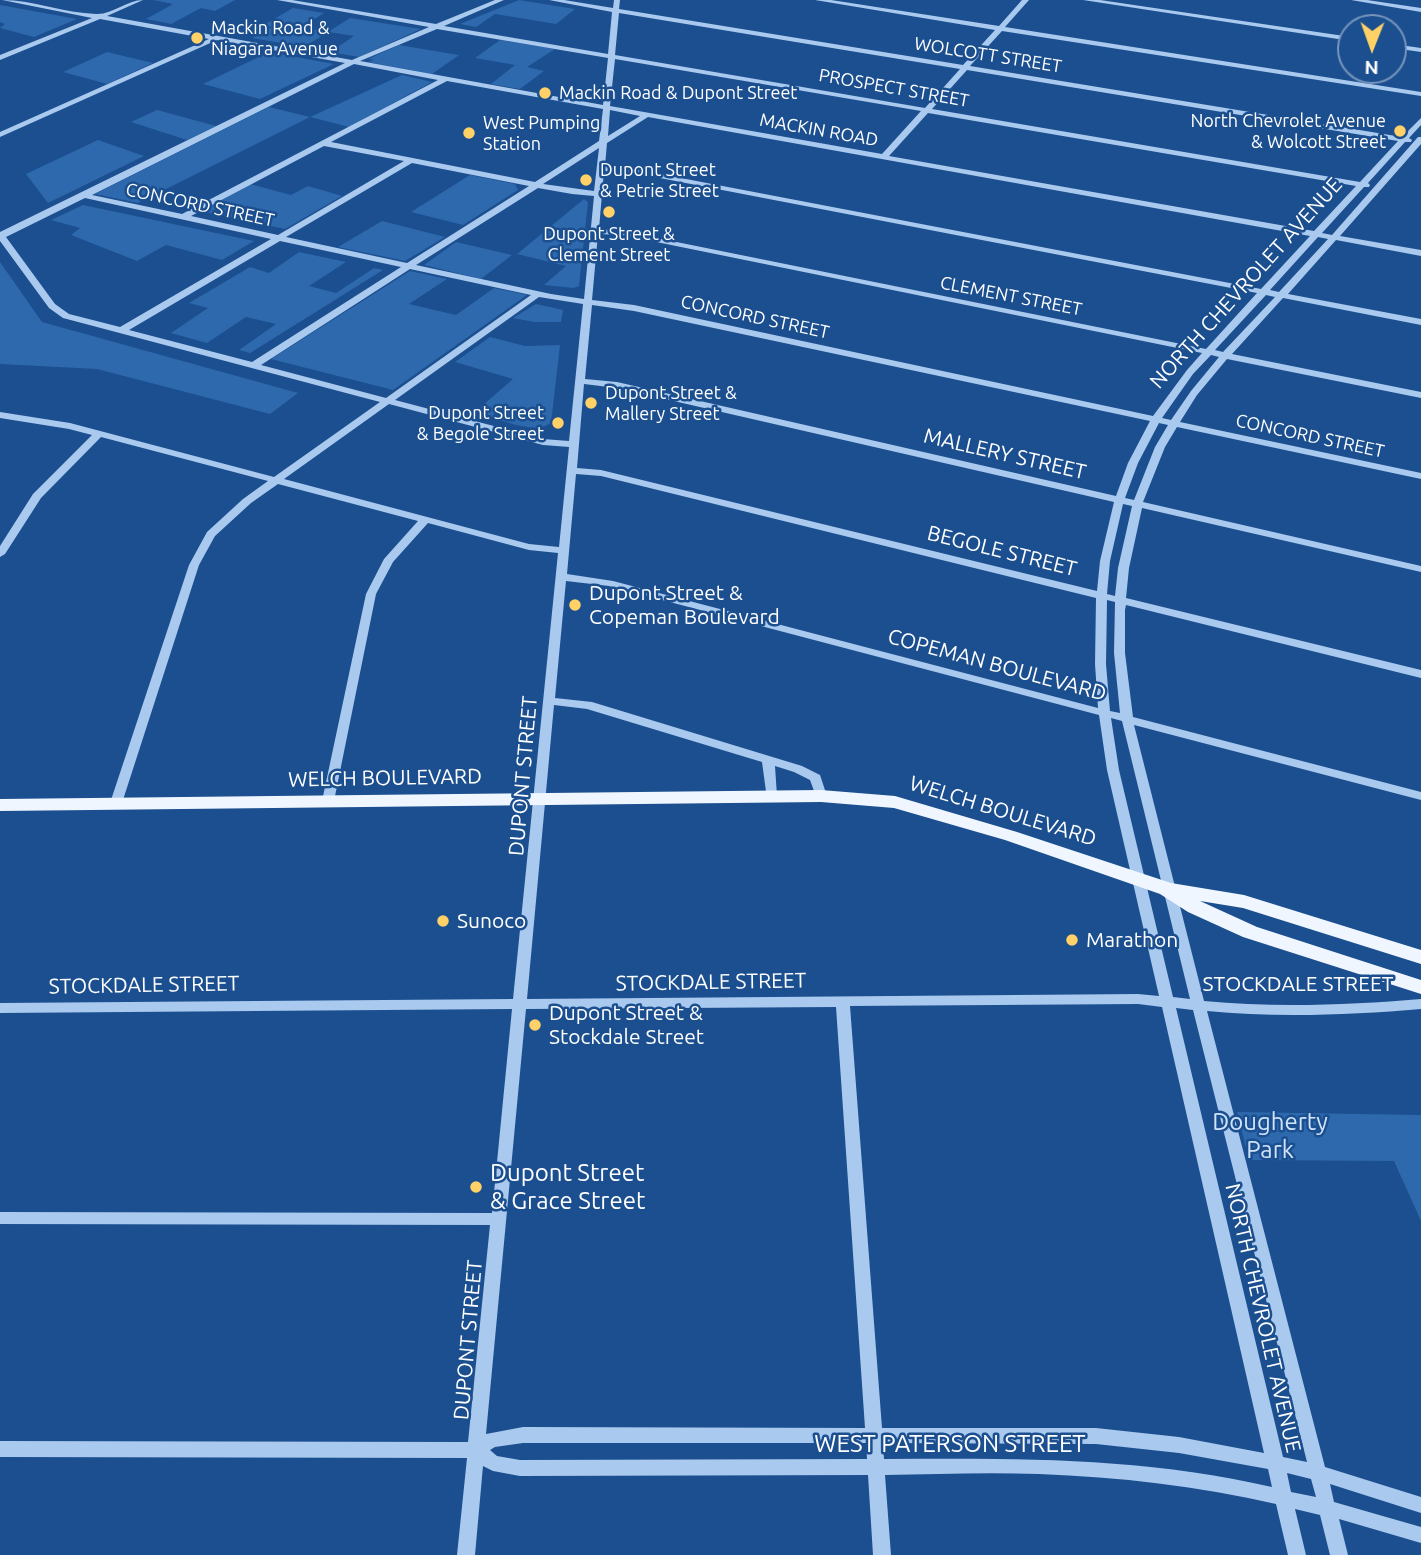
<!DOCTYPE html>
<style>
body{margin:0}
#map{position:relative;width:1421px;height:1555px;overflow:hidden;background:#1b4f8f;font-family:Ubuntu,sans-serif}
canvas{display:block}
.north{position:absolute;left:1337px;top:14px;width:70px;height:70px;box-sizing:border-box;background:#1b4f8f;border:2px solid #7695bc;border-radius:50%;rotate:181deg;font-size:19px;font-weight:700;line-height:28px;text-align:center;color:#fff}
.north::after{content:'';display:block;margin:auto;width:24px;height:32px;background:#ffd166;clip-path:polygon(50% 0,100% 100%,50% 72%,0 100%)}
</style>
<div id="map">
<canvas width="1421" height="1555"></canvas>
<div class="north">N</div>
</div>
<script>
const g = document.querySelector('canvas').getContext('2d');
g.lineJoin = 'round';
function paint(path, color) {
  g.fillStyle = color;
  g.fill(path, 'evenodd');
}
function strokePath(path, color, width, dash) {
  g.strokeStyle = color;
  g.lineWidth = width;
  g.lineCap = dash ? 'butt' : 'round';
  g.setLineDash(dash || []);
  g.stroke(path);
}
function label(font, color, halo, rows, align = 'center') {
  g.font = font + ' Ubuntu,sans-serif';
  g.lineWidth = 5;
  g.setLineDash([]);
  g.textBaseline = 'middle';
  g.strokeStyle = halo;
  g.fillStyle = color;
  for (const [text, x, y, turn = 0] of rows) {
    g.save();
    g.translate(x, y);
    g.rotate((+turn || 0) * Math.PI / 180);
    g.textAlign = isNaN(turn) ? turn : align;
    if (halo) g.strokeText(text, 0, 0);
    g.fillText(text, 0, 0);
    g.restore();
  }
}
const green = new Path2D(`
 M 153,0 L 235,0 L 215,11 L 201,8 L 171,24 L 146,19 L 173,4 Z
 M 519,0 L 575,9 L 556,24 L 495,14 L 476,27 L 460,24 Z
 M 0,5 L 77,19 L 34,37 L 0,28 L 5,24 L 0,22 Z
 M 293,8 L 324,13 L 302,27 L 328,32 L 350,18 L 421,29 L 359,57 L 330,52 L 354,36 L 328,32 L 304,47 L 252,38 L 272,27 L 264,25 Z
 M 500,40 L 555,49 L 527,67 L 544,71 L 520,89 L 491,84 L 515,65 L 475,58 Z
 M 399,45 L 459,55 L 432,74 L 368,62 L 374,60 L 368,59 Z
 M 107,52 L 153,63 L 107,84 L 63,72 Z
 M 269,52 L 334,64 L 260,99 L 203,84 Z
 M 402,75 L 432,82 L 349,127 L 310,117 L 138,203 L 95,194 L 269,107 L 310,117 Z
 M 157,110 L 216,126 L 187,140 L 131,122 Z
 M 98,140 L 144,156 L 48,203 L 26,174 Z
 M 470,175 L 515,184 L 518,190 L 463,225 L 411,212 Z
 M 250,184 L 291,195 L 308,186 L 342,196 L 285,229 L 200,211 Z
 M 584,199 L 588,202 L 579,286 L 574,288 L 544,285 L 566,266 L 517,254 Z
 M 83,205 L 254,241 L 222,260 L 166,245 L 137,261 L 71,235 L 80,228 L 51,220 Z
 M 382,221 L 445,237 L 405,261 L 338,247 Z
 M 456,242 L 512,255 L 481,279 L 424,265 Z
 M 299,252 L 346,262 L 309,286 L 336,293 L 374,268 L 383,270 L 250,353 L 239,350 L 276,324 L 246,317 L 207,343 L 171,333 L 208,308 L 189,303 L 250,267 L 269,273 Z
 M 0,262 L 42,322 L 298,393 L 270,414 L 97,369 L 0,364 Z
 M 410,271 L 447,279 L 409,304 L 456,315 L 494,288 L 527,295 L 393,390 L 271,359 Z
 M 536,304 L 563,310 L 561,322 L 534,322 L 513,318 Z
 M 490,337 L 525,346 L 560,345 L 551,423 C 533,436 495,417 475,412 L 513,379 L 455,362 Z
 M 1237,1112 L 1421,1115 L 1421,1221 L 1394,1161 L 1249,1160 Z`);
const minor = new Path2D(`
 M 2,0 C 34,0 64,13 96,14 C 112,15 127,0 143,0 L 107,16 L 352,60 L 429,27 L 277,0 L 292,0 L 436,24 L 495,0 L 504,0 L 444,26 L 608,54 L 612,12 L 549,0 L 564,0 L 613,8 L 614,0 L 620,0 L 619,9 L 963,65 L 995,30 L 815,0 L 831,0 L 999,26 L 1022,0 L 1029,0 L 1005,27 L 1421,92 L 1421,96 L 1002,31 L 970,66 L 1402,137 L 1421,118 L 1421,125 L 1409,138 L 1412,140 L 1411,142 L 1405,142 L 1368,183 L 1370,185 L 1369,187 L 1364,187 L 1322,233 L 1332,235 L 1418,137 L 1421,137 L 1421,144 L 1340,236 L 1421,250 L 1421,256 L 1336,240 L 1288,294 L 1421,319 L 1421,325 L 1283,298 L 1232,354 L 1421,392 L 1421,398 L 1227,359 L 1197,395 L 1180,422 L 1421,473 L 1421,479 L 1177,427 L 1165,447 L 1143,502 L 1421,566 L 1421,572 L 1142,508 L 1129,568 L 1126,598 L 1421,670 L 1421,678 L 1126,605 L 1125,610 L 1125,653 L 1133,717 L 1421,792 L 1421,800 L 1134,725 L 1204,1001 C 1275,1008 1351,1005 1421,999 L 1421,1009 C 1353,1015 1275,1018 1207,1011 L 1325,1467 L 1421,1497 L 1421,1513 L 1330,1484 L 1334,1502 L 1421,1527 L 1421,1543 L 1339,1519 L 1348,1555 L 1330,1555 L 1320,1515 L 1295,1509 L 1306,1555 L 1288,1555 L 1276,1504 C 1199,1486 1119,1477 1039,1474 C 988,1472 936,1474 885,1475 L 891,1555 L 873,1555 L 868,1475 L 520,1476 L 493,1471 L 483,1466 L 475,1555 L 457,1555 L 467,1458 L 0,1457 L 0,1441 L 468,1442 L 490,1225 L 0,1224 L 0,1212 L 492,1213 L 512,1009 L 0,1013 L 0,1003 L 513,999 L 558,553 L 529,550 L 428,523 L 393,562 L 376,594 L 334,801 L 328,805 L 322,801 L 366,594 L 384,559 L 418,521 L 278,484 L 251,503 L 215,536 L 199,565 L 122,803 L 116,807 L 112,806 L 110,803 L 189,565 L 207,532 L 243,499 L 268,481 L 101,437 L 41,498 L 5,554 L 0,557 L 0,546 L 33,494 L 92,435 L 69,429 L 0,418 L 0,412 L 70,423 L 274,477 L 380,402 L 63,318 L 49,308 L 0,241 L 0,232 L 345,63 L 217,40 L 0,137 L 0,132 L 209,39 L 100,19 L 0,60 L 0,55 L 92,18 ZM 619,13 L 960,69 L 925,108 L 615,55 ZM 437,29 L 608,58 L 603,105 L 360,61 ZM 615,59 L 921,111 L 882,154 L 610,106 ZM 354,64 L 438,80 L 182,214 L 92,195 ZM 967,70 L 1398,141 L 1360,182 L 932,109 ZM 447,81 L 603,109 L 599,141 L 535,182 L 331,142 ZM 610,110 L 640,116 L 608,136 ZM 928,113 L 1356,186 L 1314,231 L 889,156 ZM 648,117 L 1310,236 L 1261,289 L 639,170 L 605,166 L 607,143 ZM 324,146 L 404,161 L 278,235 L 191,216 ZM 599,148 L 594,191 L 543,184 ZM 412,163 L 529,186 L 407,263 L 286,237 ZM 604,171 L 639,174 L 1257,293 L 1206,349 L 622,231 L 599,229 ZM 538,188 L 572,194 L 594,196 L 584,299 L 551,294 L 416,265 ZM 85,198 L 271,239 L 120,327 L 69,314 L 55,304 L 6,237 ZM 598,234 L 622,235 L 1202,353 L 1187,370 L 1153,416 L 634,305 L 592,300 ZM 1318,237 L 1328,239 L 1279,292 L 1270,290 ZM 280,241 L 401,267 L 252,362 L 129,330 ZM 410,269 L 531,295 L 386,398 L 261,365 ZM 1266,295 L 1275,297 L 1223,352 L 1215,350 ZM 539,297 L 583,304 L 569,441 L 543,439 L 395,400 ZM 592,305 L 634,311 L 1150,421 L 1128,463 L 1116,496 L 617,382 L 585,379 ZM 1211,355 L 1219,357 L 1191,391 L 1171,420 L 1162,418 L 1193,374 ZM 584,384 L 617,388 L 1114,502 L 1100,561 L 1097,591 L 601,470 L 577,468 ZM 389,404 L 543,445 L 569,447 L 559,547 L 529,544 L 284,479 ZM 1159,423 L 1168,425 L 1155,447 L 1134,500 L 1125,498 L 1138,463 ZM 576,474 L 601,476 L 1096,598 L 1095,664 L 1098,708 L 613,581 L 567,574 ZM 1123,504 L 1132,506 L 1118,568 L 1115,596 L 1107,594 L 1110,561 ZM 566,581 L 609,586 L 1099,715 L 1107,770 L 1159,996 L 1138,994 L 527,999 L 554,705 L 587,709 L 762,762 L 767,799 L 775,799 L 777,796 L 775,766 L 794,772 L 810,780 L 817,799 L 825,799 L 827,796 L 820,775 L 802,766 L 592,702 L 555,698 ZM 1107,600 L 1115,602 L 1114,653 L 1120,713 L 1110,711 L 1106,664 ZM 1111,718 L 1122,721 L 1190,999 L 1173,997 L 1119,770 ZM 1138,1004 L 1162,1007 L 1264,1453 L 1179,1437 L 1096,1428 L 882,1428 L 850,1006 ZM 836,1007 L 865,1428 L 523,1427 L 486,1434 L 526,1009 ZM 1176,1008 L 1193,1010 L 1307,1462 L 1283,1457 ZM 523,1443 L 866,1443 L 867,1459 L 520,1460 L 497,1456 L 490,1450 L 495,1447 ZM 883,1443 L 1096,1444 L 1179,1453 L 1268,1469 L 1272,1487 C 1142,1457 1017,1458 884,1459 ZM 1287,1473 L 1311,1479 L 1316,1497 L 1291,1492 Z
 M 1083,0 L 1100,0 L 1351,37 L 1351,41 Z
 M 1351,0 L 1367,0 L 1421,8 L 1421,12 Z
 M 1393,44 L 1421,48 L 1421,52 L 1393,48 Z`);
const major = new Path2D(`
 M 821,790 L 895,796 L 1017,832 L 1171,883 L 1244,895 L 1421,950 L 1421,964 L 1243,908 L 1200,901 L 1257,927 L 1421,980 L 1421,994 L 1243,937 L 1188,912 L 1160,894 L 1005,840 L 894,808 L 821,802 L 0,811 L 0,799 Z`);
const markers = [
 [197,38,7,"#ffd166"],
 [545,93,7,"#ffd166"],
 [1400,131,7,"#ffd166"],
 [469,133,7,"#ffd166"],
 [586,180,7,"#ffd166"],
 [609,212,7,"#ffd166"],
 [591,403,7,"#ffd166"],
 [558,423,7,"#ffd166"],
 [575,605,7,"#ffd166"],
 [443,921,7,"#ffd166"],
 [1072,940,7,"#ffd166"],
 [535,1025,7,"#ffd166"],
 [476,1187,7,"#ffd166"]
];
const farPoinames = [
 ["Mackin Road &",211,28],
 ["Niagara Avenue",211,49],
 ["Mackin Road & Dupont Street",559,93],
 ["North Chevrolet Avenue",1386,121,"right"],
 ["& Wolcott Street",1386,142,"right"],
 ["West Pumping",483,123],
 ["Station",483,144],
 ["Dupont Street",600,170],
 ["& Petrie Street",600,191],
 ["Dupont Street &",609,234,"center"],
 ["Clement Street",609,255,"center"],
 ["Dupont Street &",605,393],
 ["Mallery Street",605,414],
 ["Dupont Street",544,413,"right"],
 ["& Begole Street",544,434,"right"]
];
const farStreetnames = [
 ["WOLCOTT STREET",988,55,9],
 ["PROSPECT STREET",894,88,10],
 ["MACKIN ROAD",819,130,10],
 ["CONCORD STREET",200,205,12],
 ["CLEMENT STREET",1011,296,11],
 ["CONCORD STREET",755,317,12],
 ["CONCORD STREET",1310,436,12]
];
const streetNames = [
 ["NORTH CHEVROLET AVENUE",1246,283,-48],
 ["MALLERY STREET",1005,454,13],
 ["BEGOLE STREET",1002,551,14],
 ["COPEMAN BOULEVARD",997,665,15],
 ["DUPONT STREET",523,776,-85],
 ["WELCH BOULEVARD",385,778,-1],
 ["WELCH BOULEVARD",1003,811,17],
 ["STOCKDALE STREET",711,982,-1],
 ["STOCKDALE STREET",1298,984],
 ["STOCKDALE STREET",144,985,-1],
 ["NORTH CHEVROLET AVENUE",1263,1318,77],
 ["DUPONT STREET",468,1340,-85]
];
const poiNames = [
 ["Dupont Street &",589,593],
 ["Copeman Boulevard",589,617],
 ["Sunoco",457,921],
 ["Marathon",1086,940],
 ["Dupont Street &",549,1013],
 ["Stockdale Street",549,1037]
];
const nearParknames = [
 ["Dougherty",1270,1122],
 ["Park",1270,1150]
];
const nearPoinames = [
 ["Dupont Street",490,1173],
 ["& Grace Street",490,1201]
];
const nearStreetnames = [
 ["WEST PATERSON STREET",950,1444]
];
paint(green, '#2e69ad');
paint(minor, '#a9c9ee');
paint(major, '#f0f6ff');
for (const [x, y, r, color] of markers) {
  const dot = new Path2D();
  dot.arc(x, y, r, 0, 2 * Math.PI);
  g.fillStyle = color;
  g.fill(dot);
  strokePath(dot, '#1b4f8f', 2.5);
}
label('18px', '#fff', '#1b4f8f', farPoinames, 'left');
label('18px', '#fff', '#1b4f8f', farStreetnames);
label('21px', '#fff', '#1b4f8f', streetNames);
label('21px', '#fff', '#1b4f8f', poiNames, 'left');
label('24px', '#cfe3fa', '#1b4f8f', nearParknames);
label('24px', '#fff', '#1b4f8f', nearPoinames, 'left');
label('24px', '#fff', '#1b4f8f', nearStreetnames);
</script>
